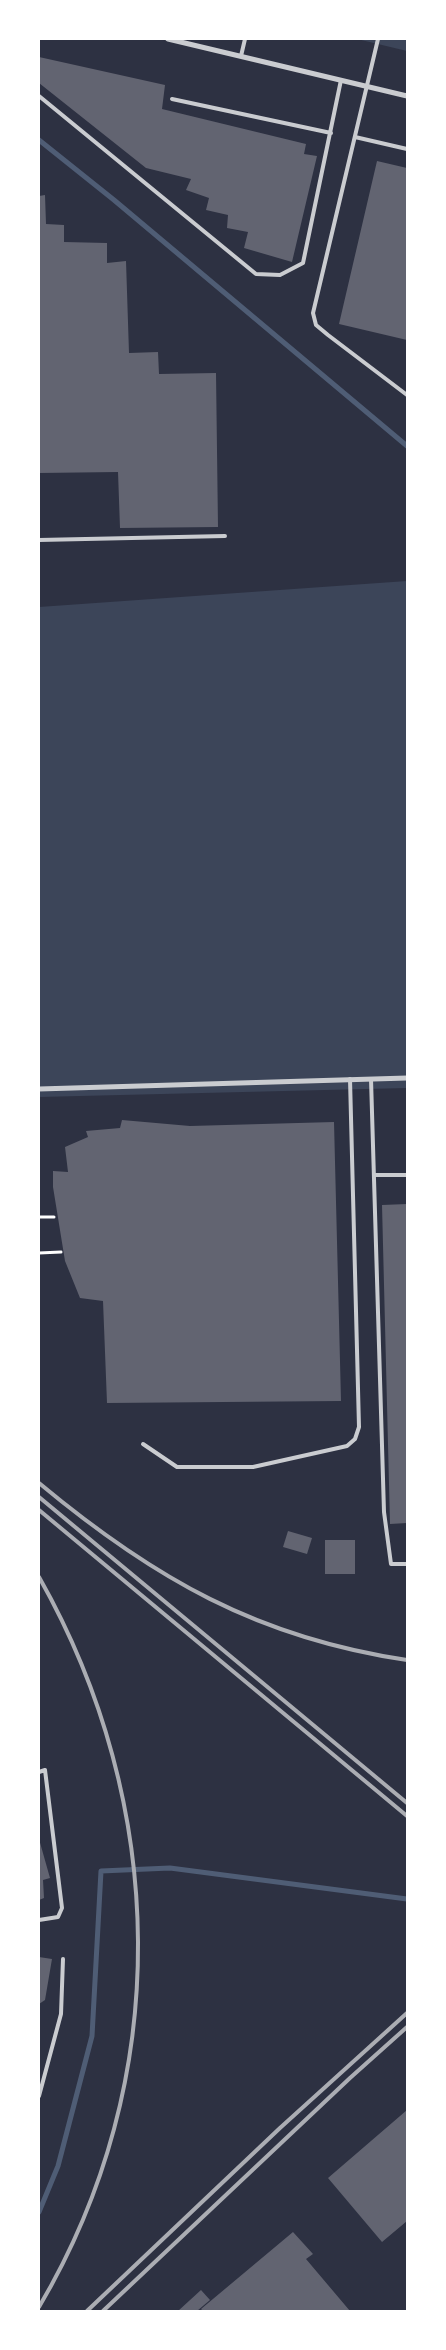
<!DOCTYPE html>
<style>
body{margin:0}
#map{position:relative;width:446px;height:2350px;overflow:hidden;background:#2d3142;font-family:"DejaVu Sans",sans-serif}
canvas{display:block}
.frame{position:absolute;inset:0;border:40px solid #fff;pointer-events:none}
</style>
<div id="map">
<canvas width="446" height="2350"></canvas>
<div class="frame"></div>
</div>
<script>
const g = document.querySelector('canvas').getContext('2d');
g.lineJoin = 'round';
function paint(path, color) {
  g.fillStyle = color;
  g.fill(path, 'evenodd');
}
function strokePath(path, color, width, dash) {
  g.strokeStyle = color;
  g.lineWidth = width;
  g.lineCap = dash ? 'butt' : 'round';
  g.setLineDash(dash || []);
  g.stroke(path);
}
const green = new Path2D(`
 M 357,39 L 407,39 L 407,51 Z
 M 407,581 L 407,1088 L 39,1097 L 39,607 Z`);
const stream = new Path2D(`
 M 39,140 L 114,200 L 407,446
 M 39,2212 L 58,2166 L 92,2036 L 101,1871 L 170,1868 L 407,1899`);
const building = new Path2D(`
 M 39,57 L 165,85 L 162,109 L 306,144 L 304,154 L 317,156 L 292,262 L 244,248 L 248,232 L 227,228 L 228,215 L 206,210 L 209,198 L 186,190 L 191,179 L 146,168 L 39,83 Z
 M 377,161 L 407,168 L 407,340 L 339,324 Z
 M 45,195 L 46,224 L 64,225 L 64,242 L 107,243 L 107,263 L 126,261 L 129,353 L 158,352 L 159,374 L 216,373 L 218,527 L 120,528 L 118,472 L 39,473 L 39,196 Z
 M 122,1120 L 190,1126 L 334,1122 L 341,1401 L 107,1403 L 103,1301 L 80,1298 L 65,1261 L 53,1187 L 53,1171 L 68,1172 L 65,1147 L 88,1137 L 86,1131 L 120,1128 Z
 M 407,1204 L 407,1523 L 390,1524 L 382,1205 Z
 M 288,1531 L 312,1538 L 307,1554 L 283,1547 Z
 M 325,1540 L 355,1540 L 355,1574 L 325,1574 Z
 M 39,1839 L 50,1878 L 43,1880 L 44,1898 L 39,1900 Z
 M 39,1957 L 52,1959 L 45,2000 L 39,2004 Z
 M 407,2110 L 407,2221 L 382,2242 L 328,2178 Z
 M 293,2232 L 313,2254 L 306,2259 L 350,2311 L 203,2311 L 201,2309 Z
 M 201,2290 L 210,2300 L 197,2311 L 178,2311 Z`);
const path = new Path2D(`
 M 39,1217 L 54,1217
 M 39,1253 L 61,1252`);
const service = new Path2D(`
 M 378,39 L 313,313 L 316,325 L 328,335 L 407,395
 M 241,56 L 245,39
 M 39,96 L 256,274 L 280,275 L 303,263 L 341,80
 M 172,99 L 331,133
 M 355,137 L 407,149
 M 39,540 L 225,536
 M 371,1079 L 384,1512 L 391,1564 L 407,1564
 M 374,1175 L 407,1175
 M 143,1444 L 177,1467 L 253,1467 L 347,1446 L 355,1439 L 359,1427 L 350,1079
 M 39,1772 L 45,1770 L 62,1908 L 58,1917 L 39,1920
 M 39,2096 L 61,2014 L 63,1959`);
const minor = new Path2D(`
 M 168,39 L 407,96
 M 39,1089 L 407,1078`);
const rail = new Path2D(`
 M 39,1483 C 153,1578 258,1638 407,1660
 M 39,1497 L 407,1803
 M 39,1510 L 407,1816
 M 39,1577 C 168,1805 174,2079 39,2307
 M 87,2311 L 280,2128 L 407,2013
 M 103,2311 L 350,2078 L 407,2027`);
paint(green, '#3c4559');
strokePath(stream, '#4f5d75', 5);
paint(building, '#626471');
strokePath(path, '#fff', 3);
strokePath(service, '#caccd0', 4);
strokePath(minor, '#caccd0', 5);
strokePath(rail, '#abadb3', 4);
</script>
